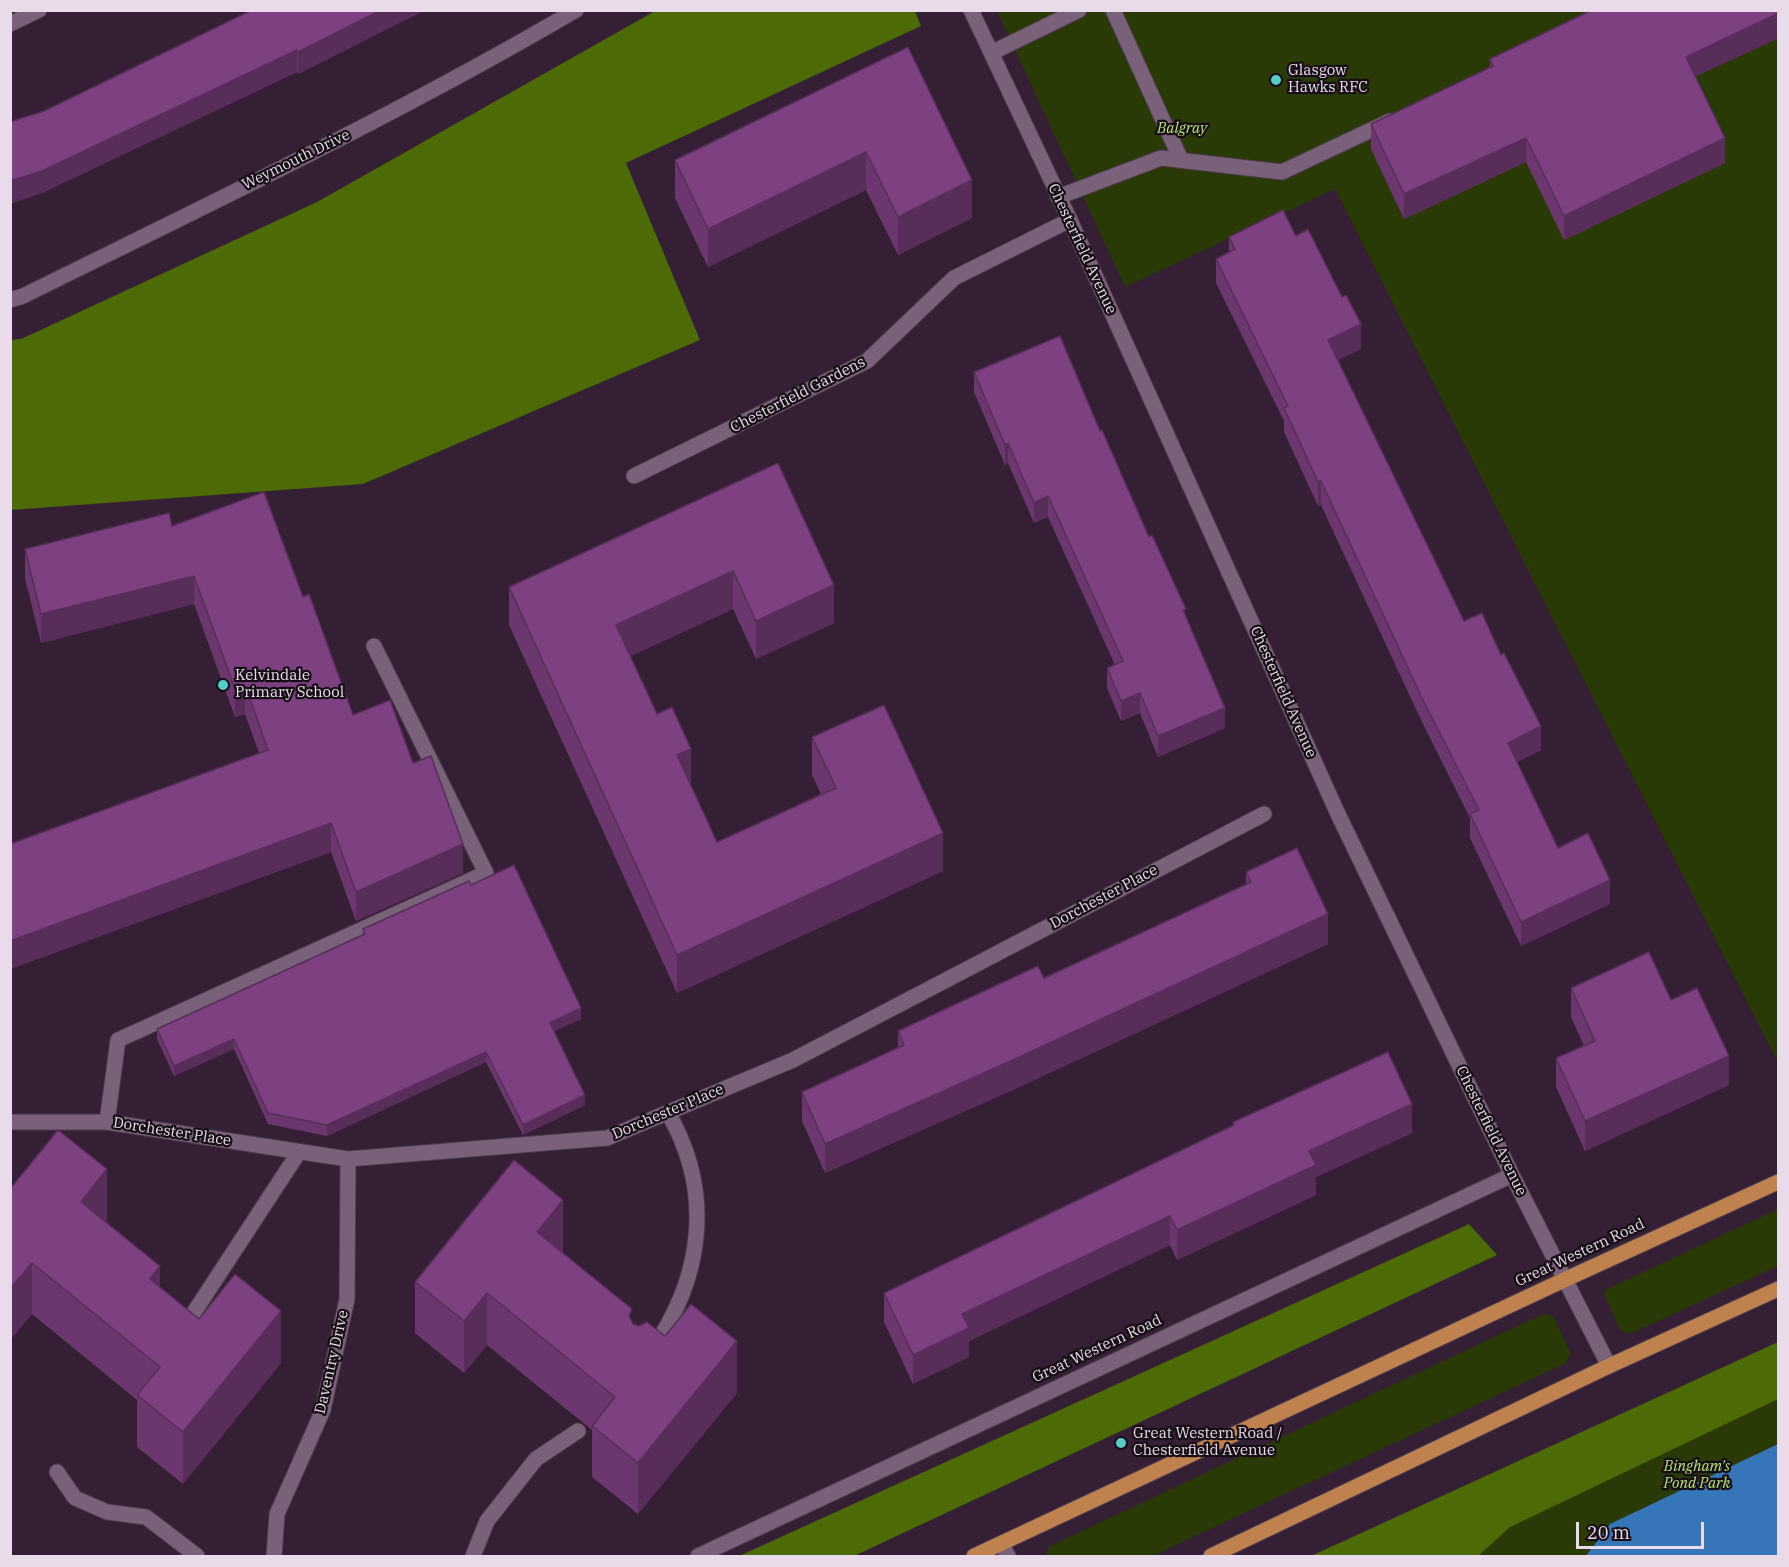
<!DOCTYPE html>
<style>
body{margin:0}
#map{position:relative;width:1789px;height:1567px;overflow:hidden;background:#341f34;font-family:"IBM Plex Serif",serif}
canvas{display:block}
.frame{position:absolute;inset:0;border:12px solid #e9dbe9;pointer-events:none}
.scale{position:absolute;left:1576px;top:1522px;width:128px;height:27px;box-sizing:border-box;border:3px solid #e9dbe9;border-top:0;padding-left:8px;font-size:18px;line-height:21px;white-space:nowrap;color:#e9dbe9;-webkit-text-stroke:4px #160d16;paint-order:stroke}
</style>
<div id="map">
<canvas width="1789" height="1567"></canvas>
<div class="frame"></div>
<div class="scale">20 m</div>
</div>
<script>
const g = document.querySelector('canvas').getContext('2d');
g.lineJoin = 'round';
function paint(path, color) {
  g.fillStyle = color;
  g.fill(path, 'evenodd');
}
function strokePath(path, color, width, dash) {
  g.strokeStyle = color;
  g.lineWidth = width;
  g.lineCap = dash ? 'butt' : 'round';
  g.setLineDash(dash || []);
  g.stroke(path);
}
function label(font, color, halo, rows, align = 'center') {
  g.font = font + ' "IBM Plex Serif",serif';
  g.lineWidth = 4.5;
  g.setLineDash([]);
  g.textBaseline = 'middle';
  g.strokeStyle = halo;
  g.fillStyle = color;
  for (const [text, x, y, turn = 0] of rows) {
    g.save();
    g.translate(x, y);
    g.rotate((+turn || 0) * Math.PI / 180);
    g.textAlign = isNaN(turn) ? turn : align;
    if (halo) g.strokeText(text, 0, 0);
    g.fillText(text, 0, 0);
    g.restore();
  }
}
const green = new Path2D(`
 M 997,11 L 1778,11 L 1778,1063 L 1335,189 L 1125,287 Z
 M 1778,1209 L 1778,1266 L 1634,1332 L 1626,1334 L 1620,1330 L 1604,1293 L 1607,1289 Z
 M 1545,1313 L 1554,1317 L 1571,1354 L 1566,1363 L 1152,1556 L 1046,1556 L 1048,1547 Z
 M 1778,1349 L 1778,1556 L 1392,1556 Z`);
const forest = new Path2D(`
 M 655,11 L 915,11 L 921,26 L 626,163 L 700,340 L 363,484 L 11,510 L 11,340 L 21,339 L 317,202 Z
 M 1469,1224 L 1497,1255 L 854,1556 L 739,1556 Z
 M 1778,1342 L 1778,1399 L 1510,1527 L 1478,1556 L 1311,1556 Z`);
const water = new Path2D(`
 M 1778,1444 L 1778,1556 L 1586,1556 L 1610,1524 Z`);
const service = new Path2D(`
 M 1113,10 L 1181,160
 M 993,52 L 1079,10
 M 1058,197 L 1161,158 L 1282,172 L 1390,121
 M 107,1122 L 118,1040 L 486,873 L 374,646
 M 187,1323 L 299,1152
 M 651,1351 C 703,1278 714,1192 668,1113
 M 57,1472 L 75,1498 L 107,1512 L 146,1517 L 197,1556
 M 473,1556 L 487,1521 L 536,1459 L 578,1431`);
const minor = new Path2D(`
 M 971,10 L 1070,220 L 1338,814 L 1512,1175 L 1609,1366
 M 10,24 L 39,10
 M 10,300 L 23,296 C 209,204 397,115 576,10
 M 634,476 L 867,361 L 954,278 L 1070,220
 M 10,1122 L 107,1122 L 348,1159 L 607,1138 L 793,1060 L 1264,814
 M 1002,1544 L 1008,1556
 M 274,1556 L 277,1514 L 323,1410 L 347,1299 L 348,1159
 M 698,1556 L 1512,1175`);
const primary = new Path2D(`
 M 974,1556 L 1564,1280 L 1778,1182
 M 1211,1556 L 1609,1366 L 1778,1289`);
const wall = new Path2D(`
 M 425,10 L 298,74 L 297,72 L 42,193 L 10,122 Z
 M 908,47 L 972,218 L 898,255 L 866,190 L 708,267 L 675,198 L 675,160 Z
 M 1490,59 L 1695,76 L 1725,163 L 1564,240 L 1526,162 L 1404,219 L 1371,149 L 1371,124 L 1490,68 Z
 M 1296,236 L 1361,349 L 1338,360 L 1464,621 L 1541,750 L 1517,762 L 1558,848 L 1610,904 L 1521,946 L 1470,838 L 1470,818 L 1421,720 L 1321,505 L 1318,506 L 1284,432 L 1284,421 L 1216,283 L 1216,259 L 1229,252 L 1229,237 Z
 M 974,372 L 1100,431 L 1186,615 L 1225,728 L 1158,757 L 1140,713 L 1121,721 L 1107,688 L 1107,668 L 1115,665 L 1048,517 L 1034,523 L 1008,463 L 1005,465 L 974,392 Z
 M 778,463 L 834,623 L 756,659 L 733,609 L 630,656 L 717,842 L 821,794 L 812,775 L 812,737 L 943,871 L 677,993 L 509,625 L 509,587 Z
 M 172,526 L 303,597 L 353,715 L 413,763 L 463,873 L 356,921 L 331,852 L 10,969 L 10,844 L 259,753 L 245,714 L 235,717 L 194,604 L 41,643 L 25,578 L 25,549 Z
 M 1246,872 L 1328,944 L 1015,1089 L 825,1173 L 802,1121 L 802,1092 L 898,1048 L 898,1031 L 1044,978 L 1246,884 Z
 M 471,885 L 581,1019 L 554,1031 L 585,1105 L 523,1135 L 486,1062 L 327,1136 L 268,1124 L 234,1049 L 174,1076 L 157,1039 L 157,1029 L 363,934 L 363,929 Z
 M 1571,988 L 1671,1000 L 1729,1085 L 1585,1151 L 1556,1087 L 1556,1058 L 1584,1046 L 1571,1017 Z
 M 1233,1122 L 1412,1133 L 1316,1177 L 1316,1195 L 1177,1260 L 1170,1245 L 969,1341 L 969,1357 L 913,1384 L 884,1322 L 884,1293 L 1233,1126 Z
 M 10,1189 L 107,1221 L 106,1222 L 160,1288 L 199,1319 L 281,1363 L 183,1484 L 137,1447 L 137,1400 L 32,1314 L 10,1340 Z
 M 563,1252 L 562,1253 L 632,1322 L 633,1324 L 737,1393 L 638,1514 L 592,1477 L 592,1430 L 487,1345 L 464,1373 L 415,1333 L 415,1282 Z`);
const shadedWall = new Path2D(`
 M 381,10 L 425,10 L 298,74 L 298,52 Z
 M 1779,13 L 1779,38 L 1686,81 L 1686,57 Z
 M 297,50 L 297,72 L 42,193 L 10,204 L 10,181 Z
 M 1526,138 L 1526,162 L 1404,219 L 1404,194 Z
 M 1725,138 L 1725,163 L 1564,240 L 1564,216 Z
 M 866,152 L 866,190 L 708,267 L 708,229 Z
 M 972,180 L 972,218 L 898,255 L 898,217 Z
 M 1361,324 L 1361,349 L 1328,365 L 1328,340 Z
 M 1008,443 L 1008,463 L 1005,465 L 1005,445 Z
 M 1321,481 L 1321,505 L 1318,506 L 1318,482 Z
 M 1048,496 L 1048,517 L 1034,523 L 1034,503 Z
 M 733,571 L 733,609 L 616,663 L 616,625 Z
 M 194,576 L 194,604 L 41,643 L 41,614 Z
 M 834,585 L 834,623 L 756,659 L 756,621 Z
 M 245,685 L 245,714 L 235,717 L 235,689 Z
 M 1140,693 L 1140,713 L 1121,721 L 1121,701 Z
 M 1225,708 L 1225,728 L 1158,757 L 1158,736 Z
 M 1541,726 L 1541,750 L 1508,767 L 1508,743 Z
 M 691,749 L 691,787 L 677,755 Z
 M 331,823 L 331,852 L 10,969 L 10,941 Z
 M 943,833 L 943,871 L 677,993 L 677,955 Z
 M 463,844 L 463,873 L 356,921 L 356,892 Z
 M 1610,880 L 1610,904 L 1521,946 L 1521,922 Z
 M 1328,914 L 1328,944 L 1015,1089 L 825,1173 L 825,1144 Z
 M 581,1008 L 581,1019 L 550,1033 L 550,1023 Z
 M 234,1039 L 234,1049 L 174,1076 L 174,1066 Z
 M 486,1052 L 486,1062 L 327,1136 L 327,1125 Z
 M 1729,1056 L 1729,1085 L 1585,1151 L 1585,1121 Z
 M 585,1095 L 585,1105 L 523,1135 L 523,1125 Z
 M 1412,1104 L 1412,1133 L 1316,1177 L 1316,1195 L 1177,1260 L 1177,1230 L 1309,1151 Z
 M 107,1169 L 107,1221 L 81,1253 L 81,1202 Z
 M 563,1200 L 563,1252 L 537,1284 L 537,1232 Z
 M 1170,1216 L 1170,1245 L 969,1341 L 969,1357 L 913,1384 L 913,1355 L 962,1314 Z
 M 32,1263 L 32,1314 L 10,1340 L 10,1289 Z
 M 160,1266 L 160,1318 L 150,1279 Z
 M 487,1293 L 487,1345 L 464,1373 L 464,1321 Z
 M 281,1311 L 281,1363 L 183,1484 L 183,1432 Z
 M 737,1341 L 737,1393 L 638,1514 L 638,1463 Z`);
const building = new Path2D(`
 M 252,10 L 381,10 L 298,52 L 297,50 L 42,171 L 10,181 L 10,122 L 44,111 Z
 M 1592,10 L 1779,10 L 1779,13 L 1686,57 L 1725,138 L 1564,216 L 1526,138 L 1404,194 L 1371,124 L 1493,66 L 1490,59 Z
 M 908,47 L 972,180 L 898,217 L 866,152 L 708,229 L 675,160 Z
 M 1283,210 L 1296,236 L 1308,229 L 1342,297 L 1346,295 L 1361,324 L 1328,340 L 1464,621 L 1482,613 L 1501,655 L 1504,653 L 1541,726 L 1508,743 L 1558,848 L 1588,833 L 1610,880 L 1521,922 L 1470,814 L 1479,810 L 1421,696 L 1321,481 L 1318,482 L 1284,408 L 1288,406 L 1216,259 L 1235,249 L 1229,237 Z
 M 1060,336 L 1100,431 L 1102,430 L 1149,537 L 1152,535 L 1186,609 L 1183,610 L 1225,708 L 1158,736 L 1140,693 L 1121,701 L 1107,668 L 1123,661 L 1048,496 L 1034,503 L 1008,443 L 1005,445 L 974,372 Z
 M 778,463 L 834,585 L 756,621 L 733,571 L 616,625 L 657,714 L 672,707 L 691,749 L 677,755 L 717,842 L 836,788 L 812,737 L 884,705 L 943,833 L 677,955 L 509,587 Z
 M 264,492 L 303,597 L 309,594 L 353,715 L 390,700 L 413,763 L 431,756 L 463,844 L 356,892 L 331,823 L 10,941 L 10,844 L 268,750 L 245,685 L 235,689 L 194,576 L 41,614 L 25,549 L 169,513 L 172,526 Z
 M 1297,848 L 1328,914 L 1015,1059 L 825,1144 L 802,1092 L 904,1045 L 898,1031 L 1038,966 L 1044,978 L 1251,882 L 1246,872 Z
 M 514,865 L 581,1008 L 550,1023 L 585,1095 L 523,1125 L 486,1052 L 327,1125 L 268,1113 L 234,1039 L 174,1066 L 157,1029 L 365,934 L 363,929 L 469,881 L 471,885 Z
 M 1649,952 L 1671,1000 L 1697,988 L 1729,1056 L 1585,1121 L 1556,1058 L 1595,1041 L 1571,988 Z
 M 1388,1052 L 1412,1104 L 1309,1151 L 1316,1165 L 1177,1230 L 1170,1216 L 962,1314 L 969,1328 L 913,1355 L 884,1293 L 1234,1125 L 1233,1122 Z
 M 58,1130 L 107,1169 L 81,1202 L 160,1266 L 150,1279 L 199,1319 L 235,1274 L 281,1311 L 183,1432 L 137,1395 L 160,1367 L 32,1263 L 10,1289 L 10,1189 Z
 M 514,1160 L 563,1200 L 537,1232 L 632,1309 L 629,1316 L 633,1324 L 639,1326 L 647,1322 L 665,1336 L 691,1304 L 737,1341 L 638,1463 L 592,1426 L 615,1397 L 487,1293 L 464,1321 L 415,1282 Z`);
const markers = [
 [1276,80,6,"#54cdc7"],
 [223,685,6,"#54cdc7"],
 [1121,1443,6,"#54cdc7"]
];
const poiNames = [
 ["Glasgow",1288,71],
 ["Hawks RFC",1288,88],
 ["Kelvindale",235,676],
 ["Primary School",235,693],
 ["Great Western Road /",1133,1434],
 ["Chesterfield Avenue",1133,1451]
];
const parkNames = [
 ["Balgray",1182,129],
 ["Bingham's",1697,1467],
 ["Pond Park",1697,1484]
];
const streetNames = [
 ["Weymouth Drive",296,160,-26],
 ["Chesterfield Avenue",1082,249,65],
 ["Chesterfield Gardens",798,395,-27],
 ["Chesterfield Avenue",1283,692,66],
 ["Dorchester Place",1104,897,-28],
 ["Dorchester Place",668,1112,-23],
 ["Chesterfield Avenue",1491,1131,64],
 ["Dorchester Place",172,1132,9],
 ["Great Western Road",1580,1253,-25],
 ["Great Western Road",1097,1349,-25],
 ["Daventry Drive",332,1362,-77]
];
paint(green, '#293a06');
paint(forest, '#4c6a05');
paint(water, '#3675b7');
strokePath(service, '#4c3b4c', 17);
strokePath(minor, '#4c3b4c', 17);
strokePath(primary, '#4c3b4c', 17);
strokePath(service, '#796179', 15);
strokePath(minor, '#796179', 15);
strokePath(primary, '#bf824f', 15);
paint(wall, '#6c376e');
paint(shadedWall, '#582d5a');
paint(building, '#7d4080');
strokePath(building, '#582d5a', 1.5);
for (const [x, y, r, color] of markers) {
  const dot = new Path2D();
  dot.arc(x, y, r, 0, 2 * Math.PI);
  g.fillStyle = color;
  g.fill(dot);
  strokePath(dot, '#160d16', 2);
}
label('15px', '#e9dbe9', '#160d16', poiNames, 'left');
label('italic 15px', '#bae673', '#160d16', parkNames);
label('15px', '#e9dbe9', '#160d16', streetNames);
</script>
